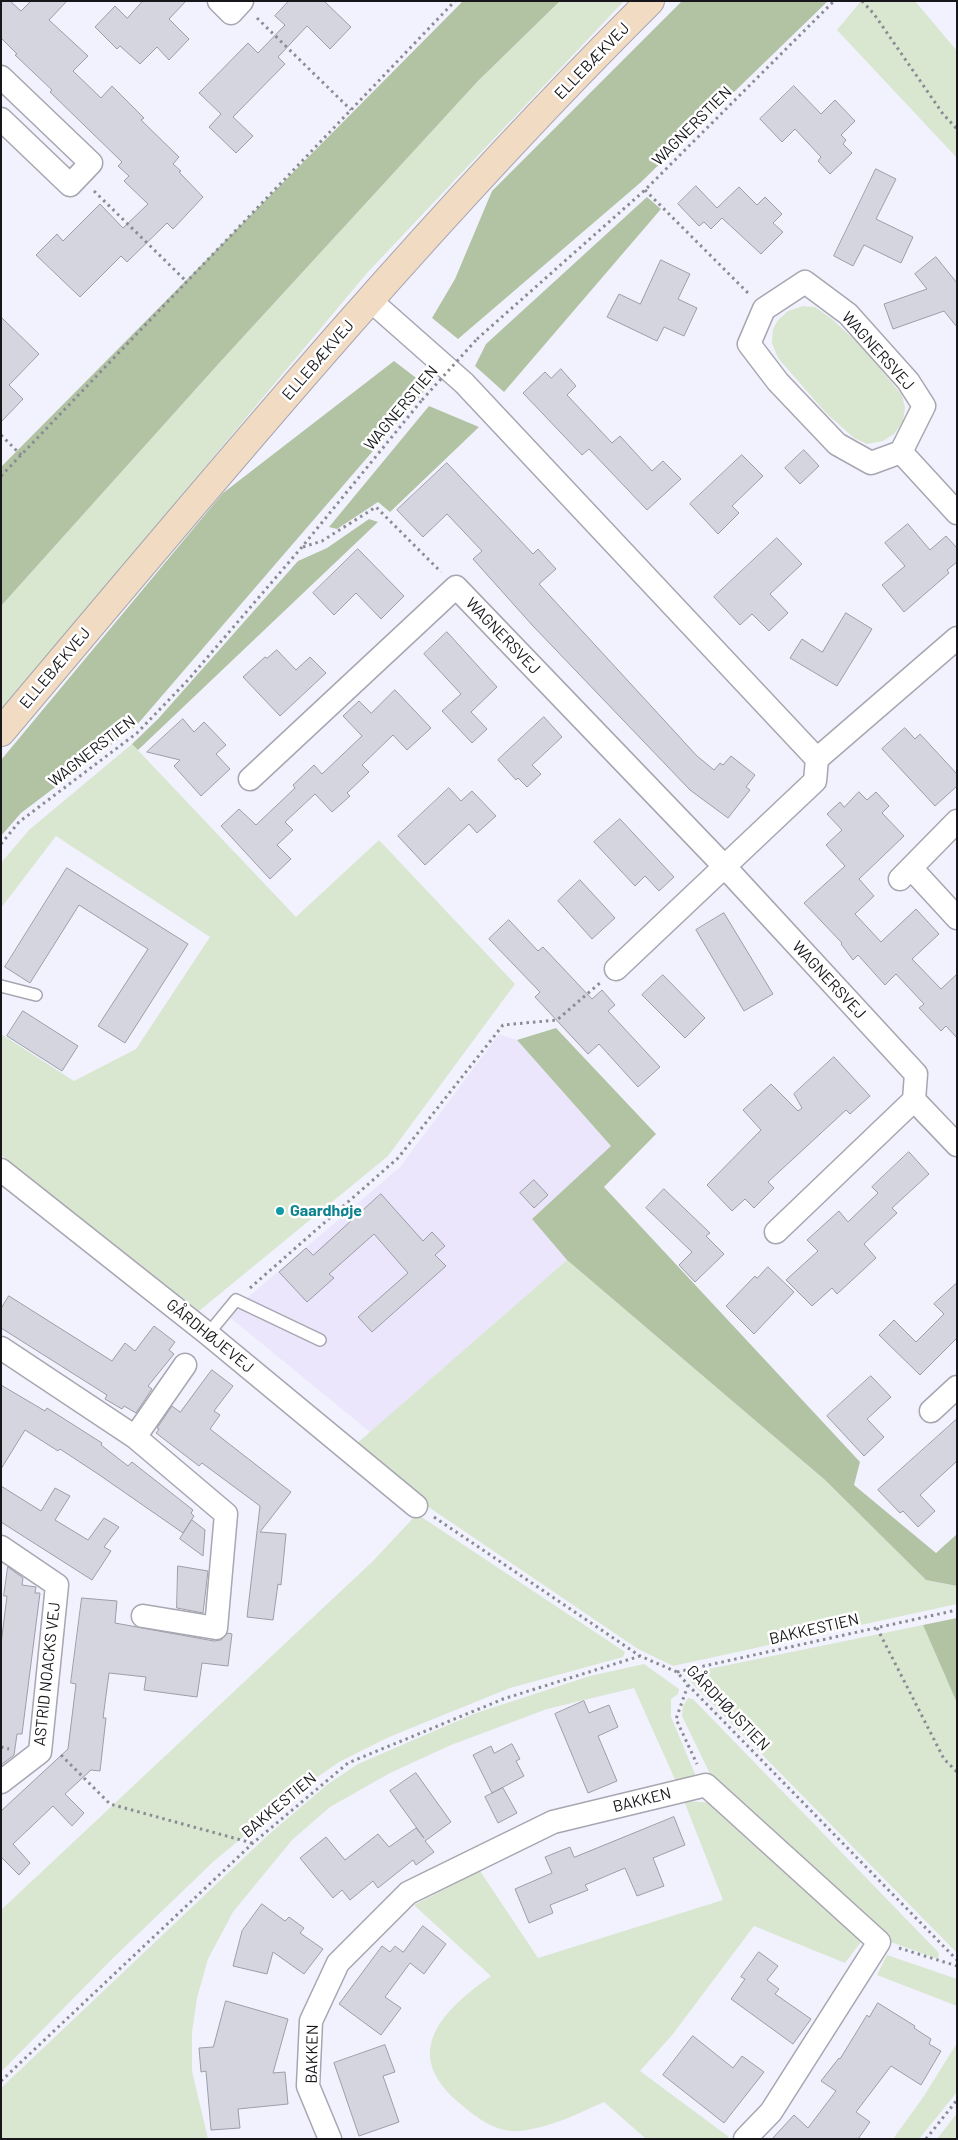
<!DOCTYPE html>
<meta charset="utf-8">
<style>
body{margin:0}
#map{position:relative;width:958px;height:2140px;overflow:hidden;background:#f2f2fe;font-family:Barlow,sans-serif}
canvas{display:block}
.frame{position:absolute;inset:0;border:2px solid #17171b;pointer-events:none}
</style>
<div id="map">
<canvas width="958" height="2140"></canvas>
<div class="frame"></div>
</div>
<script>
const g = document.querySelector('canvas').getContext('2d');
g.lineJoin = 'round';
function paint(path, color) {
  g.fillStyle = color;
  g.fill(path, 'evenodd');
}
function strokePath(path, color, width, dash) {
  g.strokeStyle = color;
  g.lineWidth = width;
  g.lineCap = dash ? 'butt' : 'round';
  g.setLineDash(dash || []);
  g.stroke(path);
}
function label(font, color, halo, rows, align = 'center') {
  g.font = font + ' Barlow,sans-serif';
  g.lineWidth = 5;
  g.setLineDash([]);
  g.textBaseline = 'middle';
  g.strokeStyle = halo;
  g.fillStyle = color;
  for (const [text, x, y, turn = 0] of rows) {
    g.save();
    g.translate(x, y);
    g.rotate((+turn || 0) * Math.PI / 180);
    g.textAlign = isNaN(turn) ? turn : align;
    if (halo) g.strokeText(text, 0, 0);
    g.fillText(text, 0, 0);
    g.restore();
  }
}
const education = new Path2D(`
 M 499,1034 L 517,1040 L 612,1146 L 532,1219 L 567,1260 L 370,1432 L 227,1315 L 400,1167 Z`);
const green = new Path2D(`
 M 560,1 L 624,1 L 367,273 L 1,711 L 1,606 L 221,361 L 478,81 Z
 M 861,1 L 915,1 L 957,51 L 957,158 L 837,30 Z
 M 803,306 L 815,307 L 832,319 L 863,348 L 902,395 L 905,408 L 903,421 L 894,434 L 883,441 L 867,444 L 854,438 L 826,413 L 778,358 L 772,343 L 773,329 L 778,320 L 788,311 Z
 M 132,744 L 296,917 L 379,840 L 515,984 L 388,1156 L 199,1311 L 1,1155 L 1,1034 L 74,1081 L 136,1049 L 210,937 L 56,836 L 1,908 L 1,863 L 29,830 Z
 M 567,1260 L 825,1480 L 926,1580 L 957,1586 L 957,1604 L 673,1666 L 638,1649 L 427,1506 L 355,1445 Z
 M 417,1514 L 625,1652 L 623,1657 L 510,1688 L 389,1737 L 339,1762 L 306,1785 L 214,1861 L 110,1961 L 1,2072 L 1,1910 L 373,1561 Z
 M 923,1625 L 957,1703 L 957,1953 L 690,1681 L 694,1672 Z
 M 644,1664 L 679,1689 L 678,1694 L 671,1699 L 671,1717 L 695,1774 L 692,1780 L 677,1784 L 634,1688 L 547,1709 L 451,1745 L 390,1773 L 330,1807 L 292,1840 L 233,1912 L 208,1959 L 197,1998 L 192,2032 L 192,2071 L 208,2139 L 1,2139 L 1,2088 L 267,1836 L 328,1784 L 358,1764 L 476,1713 L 590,1676 Z
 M 688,1698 L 693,1699 L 939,1953 L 938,1959 L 888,1941 L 712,1778 L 682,1716 L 683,1706 Z
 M 684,1801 L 719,1803 L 864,1938 L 845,1963 L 754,1926 L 673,2034 L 640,2071 L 729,2137 L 726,2139 L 646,2139 L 604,2102 C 577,2114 548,2129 517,2131 C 497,2132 478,2119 463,2106 C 399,2055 439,2013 491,1976 L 414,1905 L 480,1871 L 538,1958 L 723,1900 Z
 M 887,1955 L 957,1979 L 957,2006 L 877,1975 Z
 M 957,2043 L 957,2092 L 919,2139 L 893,2139 L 924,2096 Z
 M 957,2113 L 957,2139 L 937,2139 Z`);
const forest = new Path2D(`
 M 463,1 L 560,1 L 478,81 L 221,361 L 1,606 L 1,467 Z
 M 682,1 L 828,1 L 640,183 L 458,339 L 432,318 L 455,279 L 492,191 Z
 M 647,197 L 661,209 L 504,392 L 475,366 L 486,344 Z
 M 394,361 L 428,387 L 136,726 L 21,813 L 1,836 L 1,760 L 223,493 Z
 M 429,406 L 479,427 L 390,512 L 378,502 L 337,529 L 329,527 Z
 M 369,519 L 378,522 L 138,750 L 132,744 L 158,719 L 298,561 L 327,548 Z
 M 556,1028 L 656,1134 L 604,1187 L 860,1462 L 854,1485 L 936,1553 L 957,1534 L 957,1586 L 926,1580 L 825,1480 L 567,1260 L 532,1219 L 611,1146 L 517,1040 Z
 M 957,1618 L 957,1703 L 923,1625 Z`);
const building = new Path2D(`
 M 1,1 L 10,1 L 21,11 L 31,1 L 67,1 L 49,20 L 88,56 L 73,71 L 101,98 L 112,86 L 144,118 L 141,120 L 179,157 L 173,164 L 181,171 L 179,172 L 203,197 L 173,229 L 167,223 L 127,262 L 121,256 L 80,297 L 36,255 L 57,234 L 63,241 L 100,204 L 123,228 L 148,204 L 124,181 L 129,176 L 118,166 L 122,162 L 50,92 L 52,90 L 15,55 L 17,54 L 1,38 Z
 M 143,1 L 186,1 L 169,19 L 189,39 L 169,60 L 157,47 L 140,64 L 120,46 L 117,49 L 95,27 L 115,6 L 127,18 Z
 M 289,1 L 324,1 L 351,27 L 330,49 L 307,26 L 278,57 L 285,64 L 233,117 L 253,136 L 236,153 L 209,127 L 221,114 L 199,93 L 248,43 L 258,53 L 285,25 L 275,16 Z
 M 794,86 L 821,114 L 835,100 L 855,121 L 841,135 L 846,140 L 843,144 L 852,153 L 830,174 L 818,161 L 821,157 L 795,129 L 782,142 L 760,119 Z
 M 876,169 L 896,179 L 876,219 L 913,237 L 901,263 L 864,245 L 853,266 L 834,256 Z
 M 696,186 L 717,208 L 739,187 L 757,205 L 765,197 L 782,214 L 773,223 L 783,232 L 761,254 L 722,218 L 711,229 L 704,222 L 699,226 L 678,204 Z
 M 936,257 L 957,283 L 957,327 L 944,311 L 893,329 L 884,304 L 927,289 L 915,274 Z
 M 661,260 L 690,274 L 678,299 L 697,308 L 684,336 L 664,327 L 657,341 L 607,317 L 619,294 L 640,304 Z
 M 1,317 L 39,354 L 9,385 L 23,399 L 1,422 Z
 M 561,369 L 576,386 L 567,395 L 612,443 L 620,436 L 652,471 L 663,461 L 681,479 L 647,510 L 589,449 L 582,455 L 523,393 L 545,372 L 551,378 Z
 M 804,450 L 819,466 L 800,484 L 785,468 Z
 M 742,455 L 763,476 L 732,506 L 739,513 L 718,534 L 690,504 Z
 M 447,463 L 533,554 L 538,549 L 556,569 L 539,584 L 697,756 L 714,770 L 720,763 L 723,765 L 731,756 L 755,775 L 746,787 L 750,790 L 728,818 L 690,790 L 533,626 L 473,559 L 482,551 L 447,514 L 423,537 L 397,510 Z
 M 908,524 L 930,550 L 946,536 L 957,548 L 957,562 L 947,570 L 949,573 L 904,612 L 882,585 L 905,566 L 885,543 Z
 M 777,538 L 802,564 L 770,594 L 788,613 L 769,631 L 752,614 L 740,625 L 714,597 Z
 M 358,549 L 404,596 L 381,619 L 356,593 L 334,615 L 313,593 Z
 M 846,613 L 872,629 L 837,686 L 790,658 L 802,639 L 822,652 Z
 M 447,632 L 497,687 L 471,712 L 487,729 L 472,743 L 442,711 L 461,694 L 424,654 Z
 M 277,650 L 296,670 L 310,657 L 326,673 L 280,716 L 243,677 L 265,657 L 267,658 Z
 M 395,690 L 431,728 L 407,750 L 393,735 L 362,765 L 369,772 L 347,793 L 350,796 L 332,812 L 315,794 L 285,822 L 293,830 L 277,845 L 291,859 L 270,879 L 221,826 L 239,809 L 256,825 L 295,788 L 293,785 L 314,765 L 322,774 L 362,736 L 343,716 L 359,701 L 371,713 Z
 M 544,717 L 562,737 L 532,765 L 541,774 L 527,787 L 518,778 L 516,780 L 498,760 Z
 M 183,719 L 194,732 L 204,722 L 226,745 L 216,754 L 230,769 L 201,796 L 174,766 L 180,760 L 147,752 Z
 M 905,728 L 915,739 L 920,734 L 957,774 L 957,786 L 935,806 L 882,749 Z
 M 449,788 L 461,801 L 472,791 L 496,816 L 477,833 L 469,824 L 425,865 L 398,836 Z
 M 859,792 L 867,800 L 876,792 L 889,806 L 882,813 L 904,836 L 859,879 L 874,896 L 855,914 L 881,942 L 916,909 L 939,934 L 912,959 L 941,989 L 957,974 L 957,1038 L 946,1026 L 941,1031 L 919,1008 L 924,1004 L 896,974 L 885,985 L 858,955 L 853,960 L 841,944 L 842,943 L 804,903 L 845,866 L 826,845 L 842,830 L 827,814 L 840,802 L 844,807 Z
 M 620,819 L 674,877 L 659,891 L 645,876 L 635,886 L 594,842 Z
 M 67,868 L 188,944 L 125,1043 L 98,1026 L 148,949 L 79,905 L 30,983 L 5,967 Z
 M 580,880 L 615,918 L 592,939 L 558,901 Z
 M 724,913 L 773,994 L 744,1011 L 696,930 Z
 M 509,920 L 538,951 L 543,947 L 592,999 L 602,990 L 615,1005 L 608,1011 L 660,1067 L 638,1087 L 599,1044 L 588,1054 L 535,997 L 540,992 L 489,939 Z
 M 663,975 L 705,1018 L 685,1038 L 642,995 Z
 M 23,1011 L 78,1046 L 62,1071 L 7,1036 Z
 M 834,1057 L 870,1096 L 850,1114 L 846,1110 L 768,1182 L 774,1188 L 754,1208 L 745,1199 L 732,1211 L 707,1185 L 761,1130 L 743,1110 L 771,1084 L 798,1111 L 802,1108 L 794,1094 Z
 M 909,1152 L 929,1174 L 892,1208 L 897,1213 L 864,1244 L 876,1258 L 837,1294 L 832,1288 L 812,1306 L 786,1280 L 818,1251 L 807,1240 L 839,1211 L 848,1222 L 878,1193 L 872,1187 Z
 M 534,1180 L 548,1195 L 534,1208 L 520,1193 Z
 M 664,1189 L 710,1233 L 706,1236 L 724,1254 L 695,1282 L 679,1265 L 692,1252 L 646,1208 Z
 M 381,1194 L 423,1241 L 432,1232 L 445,1246 L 435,1255 L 446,1266 L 372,1332 L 358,1317 L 408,1273 L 374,1234 L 329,1274 L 334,1278 L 307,1302 L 279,1272 L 306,1248 L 313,1255 Z
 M 768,1267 L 794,1292 L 754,1334 L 726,1306 L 755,1276 L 757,1278 Z
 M 957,1283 L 957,1338 L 920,1375 L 879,1335 L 894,1320 L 916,1342 L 944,1314 L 934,1304 Z
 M 9,1296 L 112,1361 L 125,1343 L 135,1351 L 154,1326 L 175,1342 L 169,1350 L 174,1354 L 148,1386 L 152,1389 L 136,1413 L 124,1406 L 122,1409 L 105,1399 L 107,1395 L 1,1328 L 1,1309 Z
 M 212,1370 L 233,1386 L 214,1411 L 220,1415 L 210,1429 L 291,1492 L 260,1532 L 286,1534 L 281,1585 L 278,1584 L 273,1620 L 247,1617 L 260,1506 L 202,1463 L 199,1466 L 156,1433 L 159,1429 L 157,1428 L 172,1406 L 180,1412 Z
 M 871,1376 L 891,1397 L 867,1419 L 884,1437 L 864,1456 L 827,1416 Z
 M 1,1385 L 45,1411 L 47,1408 L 102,1443 L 101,1445 L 128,1466 L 132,1462 L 193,1510 L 191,1513 L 194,1516 L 183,1533 L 98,1474 L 60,1449 L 58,1451 L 25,1430 L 1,1469 Z
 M 957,1419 L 957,1461 L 920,1495 L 935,1511 L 918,1527 L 903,1511 L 900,1513 L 878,1490 Z
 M 1,1486 L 41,1511 L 55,1488 L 70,1496 L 55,1520 L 88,1540 L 104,1518 L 119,1527 L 104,1547 L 111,1551 L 92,1580 L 1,1522 Z
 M 192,1520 L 205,1530 L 203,1556 L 180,1539 Z
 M 178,1566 L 208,1571 L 203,1613 L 177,1608 Z
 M 8,1567 L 23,1578 L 22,1585 L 36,1587 L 35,1593 L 40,1593 L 22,1734 L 17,1734 L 14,1755 L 1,1765 L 1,1644 L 7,1596 L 4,1596 Z
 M 82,1598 L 117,1601 L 115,1623 L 214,1641 L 221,1640 L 228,1633 L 232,1634 L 228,1666 L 202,1663 L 197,1697 L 144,1690 L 146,1677 L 109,1673 L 103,1718 L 106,1718 L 100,1771 L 91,1770 L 65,1794 L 84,1813 L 72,1826 L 53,1806 L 13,1844 L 30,1863 L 19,1875 L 1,1857 L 1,1811 L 68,1749 L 76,1684 L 71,1683 Z
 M 584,1701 L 589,1713 L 609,1705 L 618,1727 L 598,1736 L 617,1781 L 588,1793 L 555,1714 Z
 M 512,1744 L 520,1759 L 516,1761 L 524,1776 L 492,1793 L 473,1755 L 491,1746 L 494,1753 Z
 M 416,1773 L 451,1822 L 425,1841 L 434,1852 L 416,1865 L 413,1860 L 378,1888 L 373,1881 L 350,1900 L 342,1890 L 333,1898 L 300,1858 L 326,1837 L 345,1860 L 378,1834 L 389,1847 L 416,1828 L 424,1838 L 390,1791 Z
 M 503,1788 L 517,1813 L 498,1823 L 485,1797 Z
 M 674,1817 L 685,1845 L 653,1858 L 664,1886 L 637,1896 L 625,1868 L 585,1885 L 588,1890 L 550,1905 L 553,1913 L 529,1923 L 515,1889 L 552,1873 L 545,1857 L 570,1847 L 574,1857 Z
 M 262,1904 L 285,1921 L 289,1917 L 304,1928 L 300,1933 L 323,1949 L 304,1974 L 273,1952 L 267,1974 L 233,1966 L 242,1931 Z
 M 423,1926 L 446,1944 L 424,1974 L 410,1963 L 385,1997 L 401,2008 L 381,2035 L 339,2004 L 382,1946 L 390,1952 L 395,1946 L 403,1952 Z
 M 759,1952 L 778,1966 L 767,1980 L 779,1989 L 775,1994 L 811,2019 L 793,2044 L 731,1999 L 745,1979 L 741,1977 Z
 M 226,2001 L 288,2019 L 273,2073 L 285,2072 L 288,2104 L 238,2109 L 240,2128 L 211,2130 L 206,2071 L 201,2072 L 199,2048 L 213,2047 Z
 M 878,2003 L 915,2026 L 914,2028 L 931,2039 L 929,2044 L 941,2051 L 921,2085 L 891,2066 L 856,2112 L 870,2122 L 858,2139 L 772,2139 L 794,2115 L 808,2128 L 836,2091 L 821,2081 L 839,2058 L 840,2059 L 867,2015 L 869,2017 Z
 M 693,2036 L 733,2068 L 742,2056 L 764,2072 L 724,2123 L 663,2075 Z
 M 385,2045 L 395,2072 L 383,2076 L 399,2122 L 359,2136 L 334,2063 Z`);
const path = new Path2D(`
 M 862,1 L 874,14 L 943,114 L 957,129
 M 257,18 L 351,110
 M 645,190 L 749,294
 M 94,191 L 187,282
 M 477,339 L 645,190 L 834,1
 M 1,435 L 21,455
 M 1,476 L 455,1
 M 303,547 L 322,541 L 376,507 L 441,572
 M 1,844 L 19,822 L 137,733 L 188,680 L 302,547 L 422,400
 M 250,1288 L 398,1158 L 503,1025 L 557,1020 L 601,982
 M 434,1517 L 640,1656 L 677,1672 L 688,1685 L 957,1960
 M 877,1628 L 944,1759 L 957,1772
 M 677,1672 L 957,1610
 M 688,1685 L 676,1719 L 697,1764
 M 1,1747 L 9,1749
 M 61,1755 L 110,1804 L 252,1843
 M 899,1948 L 957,1966
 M 1,2081 L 253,1843 L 348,1763 L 503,1699 L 640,1656
 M 926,2139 L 957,2100`);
const lane = new Path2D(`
 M 1,986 L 36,995
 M 208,1334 L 236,1300 L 320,1340`);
const street = new Path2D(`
 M 219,1 L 231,13 L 242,1
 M 1,77 L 91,163 L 70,185 L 1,119
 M 805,282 L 848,314 L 908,381 L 924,406 L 901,452 L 871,463 L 837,444 L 778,382 L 749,344 L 764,309 Z
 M 370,300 L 464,383 L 817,759
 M 901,452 L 957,513
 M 250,779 L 456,587 L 725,867 L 916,1074 L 914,1100 L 957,1145
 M 911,868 L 957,918
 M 900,879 L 957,821
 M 616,969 L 815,781 L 817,759 L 957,638
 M 1,1170 L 208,1334 L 416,1506
 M 776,1232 L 914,1100
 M 1,1348 L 135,1437 L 226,1514 L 216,1628 L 143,1616
 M 931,1411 L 957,1387
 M 135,1437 L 185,1365
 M 1,1547 L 57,1585 L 40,1752 L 1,1782
 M 330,2139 L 308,2086 L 311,2021 L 338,1963 L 408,1893 L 553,1822 L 706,1785 L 879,1942 L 771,2112 L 745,2139`);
const secondary = new Path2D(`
 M 1,732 C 211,483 419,231 650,1`);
const pathBridge = new Path2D(`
 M 422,400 L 477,339`);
const markers = [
 [280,1211,5,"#0f9aa8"]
];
const streetNames = [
 ["ELLEBÆKVEJ",592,61,-46],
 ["WAGNERSTIEN",692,126,-45],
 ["WAGNERSVEJ",878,351,48],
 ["ELLEBÆKVEJ",318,360,-49],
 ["WAGNERSTIEN",401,408,-50],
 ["WAGNERSVEJ",503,636,46],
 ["ELLEBÆKVEJ",55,668,-50],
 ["WAGNERSTIEN",92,751,-38],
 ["WAGNERSVEJ",829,980,47],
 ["GÅRDHØJEVEJ",210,1336,39],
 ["BAKKESTIEN",814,1629,-13],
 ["ASTRID NOACKS VEJ",47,1674,-84],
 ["GÅRDHØJSTIEN",728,1708,46],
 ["BAKKEN",642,1800,-14],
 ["BAKKESTIEN",279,1805,-40],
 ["BAKKEN",312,2054,-89]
];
const cultureNames = [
 ["Gaardhøje",290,1211]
];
paint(education, '#ebe6fc');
paint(green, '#d9e6d0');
paint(forest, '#b2c3a4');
paint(building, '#d5d5e0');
strokePath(building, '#9d9da8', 1);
strokePath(lane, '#a7a6b1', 14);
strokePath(street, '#a7a6b1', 25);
strokePath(secondary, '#a7a6b1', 30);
strokePath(path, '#8b8b93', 3, [2.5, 4]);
strokePath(lane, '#fff', 11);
strokePath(street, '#fff', 22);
strokePath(secondary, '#f1dbc3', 28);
strokePath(pathBridge, '#8b8b93', 3, [2.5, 4]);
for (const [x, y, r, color] of markers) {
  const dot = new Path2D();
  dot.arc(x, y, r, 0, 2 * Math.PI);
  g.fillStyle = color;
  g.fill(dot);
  strokePath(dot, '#fff', 2);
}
label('16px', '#17171b', '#fff', streetNames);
label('bold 16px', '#0d838f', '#fff', cultureNames, 'left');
</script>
